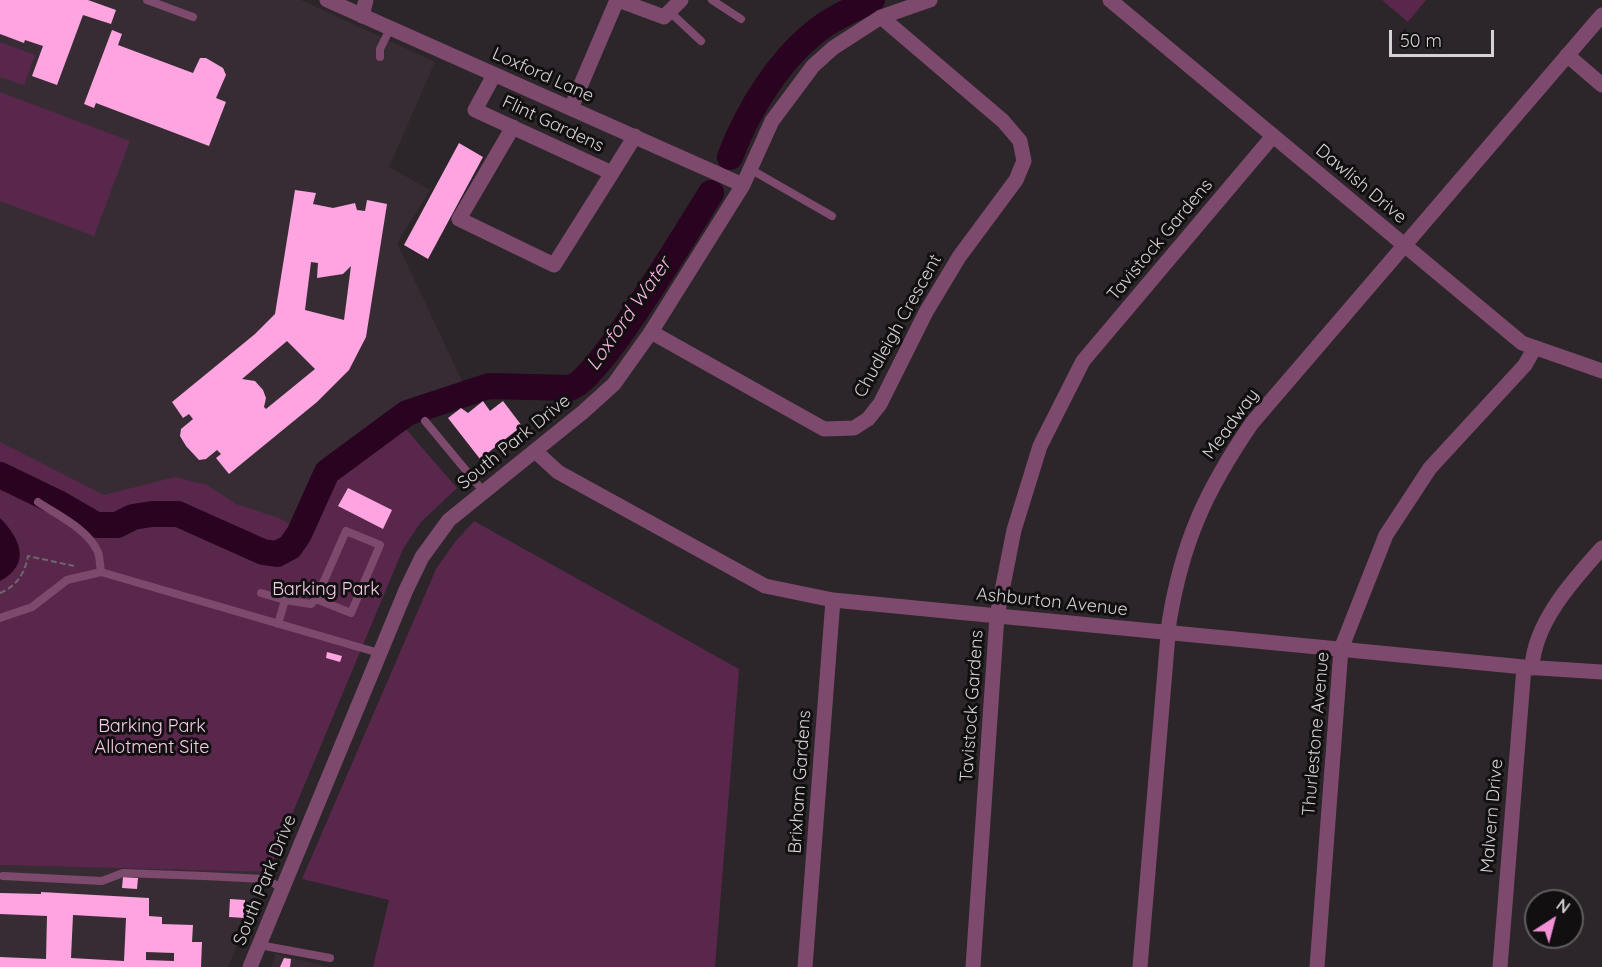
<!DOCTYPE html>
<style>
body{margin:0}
#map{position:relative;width:1602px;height:967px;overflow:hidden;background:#2c2529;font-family:Quicksand,sans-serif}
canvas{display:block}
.north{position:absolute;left:1524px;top:889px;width:60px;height:60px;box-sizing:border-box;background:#120f11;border:2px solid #605d5f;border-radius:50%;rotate:36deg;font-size:16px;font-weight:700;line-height:24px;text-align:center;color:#d6d1d4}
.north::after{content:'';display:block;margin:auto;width:21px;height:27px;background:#f391d5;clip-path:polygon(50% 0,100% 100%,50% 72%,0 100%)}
.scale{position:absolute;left:1389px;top:30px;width:105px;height:27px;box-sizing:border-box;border:3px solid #d6d1d4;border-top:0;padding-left:8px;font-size:18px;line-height:21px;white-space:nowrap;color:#d6d1d4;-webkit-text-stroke:4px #120f11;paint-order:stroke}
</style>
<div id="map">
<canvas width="1602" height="967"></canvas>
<div class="north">N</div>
<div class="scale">50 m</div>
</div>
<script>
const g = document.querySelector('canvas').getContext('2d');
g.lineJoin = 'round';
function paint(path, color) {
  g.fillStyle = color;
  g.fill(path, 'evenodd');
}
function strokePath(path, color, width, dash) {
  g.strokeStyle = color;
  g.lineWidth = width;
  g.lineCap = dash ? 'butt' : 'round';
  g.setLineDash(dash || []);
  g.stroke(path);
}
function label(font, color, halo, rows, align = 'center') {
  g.font = font + ' Quicksand,sans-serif';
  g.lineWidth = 6;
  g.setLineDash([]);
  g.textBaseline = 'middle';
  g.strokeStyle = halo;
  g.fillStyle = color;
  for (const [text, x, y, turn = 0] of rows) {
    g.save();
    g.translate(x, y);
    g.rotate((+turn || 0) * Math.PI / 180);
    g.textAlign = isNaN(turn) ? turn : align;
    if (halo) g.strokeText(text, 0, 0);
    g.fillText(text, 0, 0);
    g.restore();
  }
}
const built = new Path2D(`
 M 0,0 L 301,0 L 435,62 L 389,167 L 430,190 L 397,243 L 464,385 L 400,407 L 368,433 L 332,457 L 315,477 L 285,542 L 272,546 L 263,544 L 172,506 L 146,507 L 103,519 L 0,468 Z
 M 0,865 L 268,872 L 228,967 L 0,967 Z
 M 276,954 L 328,967 L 271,967 Z`);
const green = new Path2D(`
 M 1382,0 L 1426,0 L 1408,22 Z
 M 0,42 L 35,55 L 24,85 L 0,77 Z
 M 0,92 L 130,141 L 94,236 L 0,201 Z
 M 399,421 L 457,488 L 421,522 L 403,549 L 268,872 L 0,865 L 0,481 C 18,490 37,496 54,505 C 68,512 79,524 94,528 C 121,536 148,508 178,518 C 204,528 257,565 284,554 C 291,552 296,545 300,539 L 331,473 Z
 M 0,442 L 104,495 L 175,477 L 207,485 L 236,504 L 279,518 L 293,526 L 285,542 L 272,546 L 172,506 L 146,507 L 111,519 L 94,517 L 66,499 L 0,468 Z
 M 474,521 L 739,669 L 715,967 L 373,967 L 389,900 L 302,879 L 436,569 L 455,542 Z`);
const water = new Path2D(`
 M 0,518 C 20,538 32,564 0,581 Z`);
const river = new Path2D(`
 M 730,157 C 748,109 781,56 823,26 C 837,16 856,8 872,0
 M 0,475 L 60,504 L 96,525 L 117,525 L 133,517 L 152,514 L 178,514 L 263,552 L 277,554 L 290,547 L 299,534 L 327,472 L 407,413 L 489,386 L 570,388 C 600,379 689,227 711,193`);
const building = new Path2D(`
 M 0,0 L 88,0 L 116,10 L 111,24 L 83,15 L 57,85 L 32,76 L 43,46 L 25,40 L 24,43 L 0,34 Z
 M 112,30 L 122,34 L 118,45 L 193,73 L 200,58 L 206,58 L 223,68 L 226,75 L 216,98 L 226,102 L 209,146 L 96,103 L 94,108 L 84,104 Z
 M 459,143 L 483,157 L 428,259 L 404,245 Z
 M 295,190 L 316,193 L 313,204 L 333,208 L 355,203 L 357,210 L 365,211 L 367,200 L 387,204 L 366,337 L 349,370 L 317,402 L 229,474 L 216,458 L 221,454 L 217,450 L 206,459 L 199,460 L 186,446 L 180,436 L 181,429 L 193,419 L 189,414 L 183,418 L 172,402 L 255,334 L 275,314 ZM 311,262 L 318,263 L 317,278 L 343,274 L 351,266 L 344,320 L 305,310 ZM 287,341 L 315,369 L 266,409 L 264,407 L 266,398 L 263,390 L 255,381 L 242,379 Z
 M 483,401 L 490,411 L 503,401 L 522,426 L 480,459 L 448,418 L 461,408 L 468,413 Z
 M 348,488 L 392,510 L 383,529 L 338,506 Z
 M 327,652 L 342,656 L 340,662 L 326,658 Z
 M 123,877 L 138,878 L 137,889 L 122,888 Z
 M 41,892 L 149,898 L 149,916 L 162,917 L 162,924 L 193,925 L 192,942 L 202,942 L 201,967 L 0,967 L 0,957 L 46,959 L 47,916 L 0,914 L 0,893 L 41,894 ZM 73,915 L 126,918 L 124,961 L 71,958 ZM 146,952 L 174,953 L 174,961 L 146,960 Z
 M 230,899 L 245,900 L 245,918 L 229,917 Z
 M 284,958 L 291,959 L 290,967 L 280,967 Z`);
const path = new Path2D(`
 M 0,593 C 17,586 25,573 28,556 L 74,566`);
const service = new Path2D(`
 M 147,0 L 193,17
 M 712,0 L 741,19
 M 671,13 L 701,41
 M 380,57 L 380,49 L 390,29
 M 750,169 L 832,216
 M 425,421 L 483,491
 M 38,502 C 57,515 88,529 98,552 C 100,558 100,566 101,572
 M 261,593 L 285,600
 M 0,618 L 32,607 L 67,580 L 101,572 L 379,653
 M 278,624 L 285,600 L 311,604 L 316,599 L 346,531 L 380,545 L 351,613 L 316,599
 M 3,876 L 102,881 L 123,873 L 204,876 L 264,879 L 283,888
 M 259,945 L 330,958`);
const minor = new Path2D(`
 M 618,0 L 664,17 L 681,0
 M 1110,0 L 1522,343 L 1602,371
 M 362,16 L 366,0
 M 1567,55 L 1602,85
 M 494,75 L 475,110 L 612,173 L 635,136
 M 571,108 L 617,0
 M 513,127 L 459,219 L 554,265 L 612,173
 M 651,332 L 824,429 L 854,428 L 868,419 L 880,404 L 926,312 L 959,257 L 1016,180 L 1024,161 L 1020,141 L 1003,121 L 881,17
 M 535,451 L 558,472 L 765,586 L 833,600 L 1524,667 L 1602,672
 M 1532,668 C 1534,623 1573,580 1602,548
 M 805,967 L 833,600
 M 973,967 L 997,616 L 1014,530 L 1040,446 L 1083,361 L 1273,136
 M 1140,967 L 1169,623 C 1182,542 1206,490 1252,423 L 1602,15
 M 1317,967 L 1341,649 L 1386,535 L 1430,468 L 1525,365 L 1534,349
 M 1500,967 L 1524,667`);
const tertiary = new Path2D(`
 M 327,0 L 743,185
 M 250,967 L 406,590 L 422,557 L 449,520 L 583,412 L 614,384 L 651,332 L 743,185 L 772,121 L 813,66 L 833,48 L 881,17 L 930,0`);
const streetNames = [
 ["Loxford Lane",543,75,24],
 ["Flint Gardens",553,124,25],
 ["Dawlish Drive",1361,184,40],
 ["Tavistock Gardens",1160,240,-50],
 ["Chudleigh Crescent",898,326,-61],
 ["Meadway",1231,424,-54],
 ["South Park Drive",514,442,-39],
 ["Ashburton Avenue",1052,602,6],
 ["Tavistock Gardens",972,706,-86],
 ["Thurlestone Avenue",1316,734,-85],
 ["Brixham Gardens",800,782,-86],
 ["Malvern Drive",1492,816,-85],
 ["South Park Drive",265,880,-68]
];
const parkNames = [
 ["Barking Park",326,590],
 ["Barking Park",152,727],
 ["Allotment Site",152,748]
];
const waterNames = [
 ["Loxford Water",629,314,-55]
];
paint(built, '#382c34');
paint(green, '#59274b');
paint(water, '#2a0320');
strokePath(river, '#2a0320', 26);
paint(building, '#fda4e1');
strokePath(path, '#6d676b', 2, [6, 3]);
strokePath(service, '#7d4a6d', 8);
strokePath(minor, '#7d4a6d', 15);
strokePath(tertiary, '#7d4a6d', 15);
label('18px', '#d6d1d4', '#120f11', streetNames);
label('18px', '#f8cbe8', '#120f11', parkNames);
label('italic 20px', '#f6b3df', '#120f11', waterNames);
</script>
